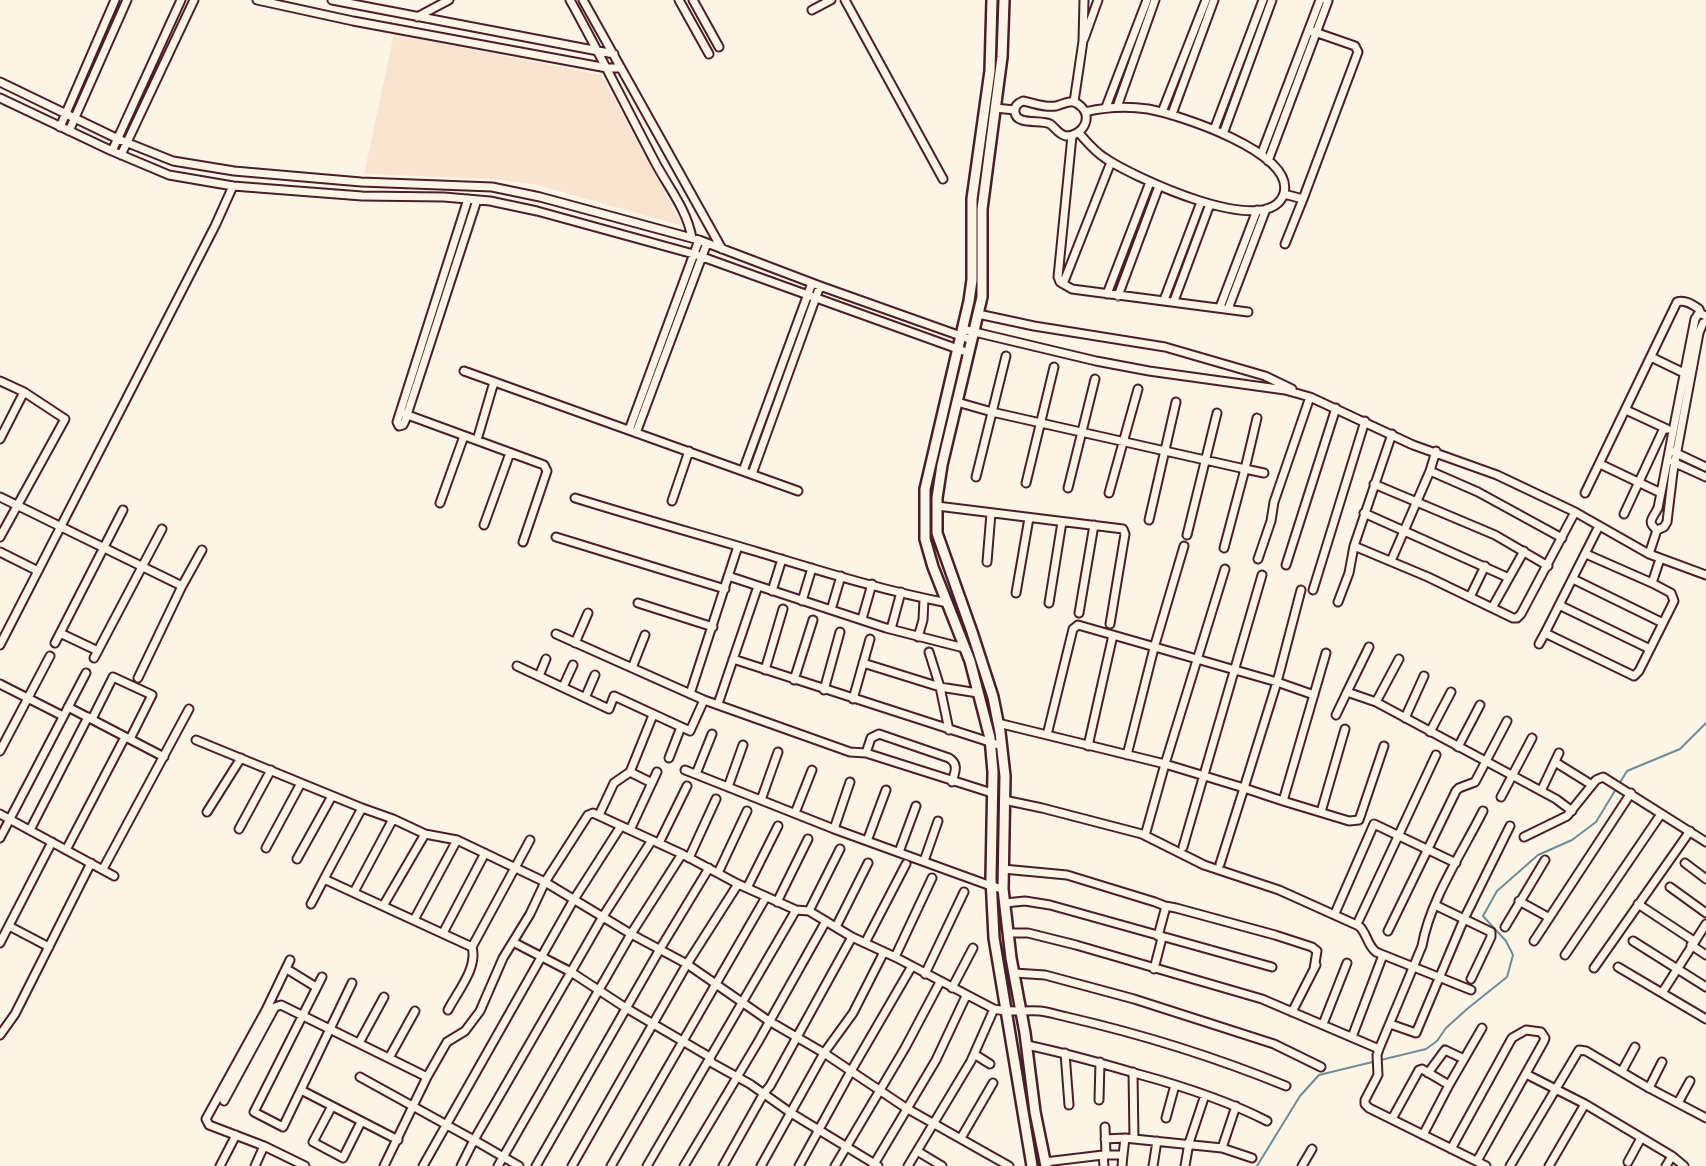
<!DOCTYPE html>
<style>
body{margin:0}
canvas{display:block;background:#fcf5e5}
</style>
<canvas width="1706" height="1166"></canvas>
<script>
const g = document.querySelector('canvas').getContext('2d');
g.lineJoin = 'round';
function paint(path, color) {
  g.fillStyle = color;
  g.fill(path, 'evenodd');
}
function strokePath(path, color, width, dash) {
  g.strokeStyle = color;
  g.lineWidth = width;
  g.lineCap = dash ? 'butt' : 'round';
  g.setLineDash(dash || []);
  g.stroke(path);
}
const built = new Path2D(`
 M 394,34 L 601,75 L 683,226 L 538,185 L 492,179 L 364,174 Z`);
const stream = new Path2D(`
 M 1257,1166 L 1300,1096 L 1319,1075 L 1426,1049 L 1437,1041 L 1446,1028 L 1467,1009 L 1507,977 L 1513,955 L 1506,941 L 1483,916 L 1497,891 L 1538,855 L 1572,840 L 1596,822 L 1627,771 L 1680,749 L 1706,723`);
const street = new Path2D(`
 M 257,0 L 353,21 L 607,68 L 621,68
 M 332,0 L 614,54
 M 570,0 C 600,54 627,109 656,164 C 669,188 687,210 692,238
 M 583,0 L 722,249
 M 679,0 L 709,54
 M 693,0 L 719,47
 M 845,0 L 943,179
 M 812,10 L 831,0
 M 417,17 L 449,0
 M 1084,39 L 1098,0
 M 0,82 L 118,139 L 173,161 L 234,171 L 361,182 L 492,187 L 540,197 L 699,240 L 820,286 L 972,340
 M 0,98 L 112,151 L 169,175 L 233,186 L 362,196 L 444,197 L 490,201 L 537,211 L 697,255 L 969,353
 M 1023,101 C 1034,103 1044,108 1056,106 C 1064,104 1070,99 1078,104 C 1095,116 1083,136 1066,136 C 1058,134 1056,128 1050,124 C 1041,119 1016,126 1015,112 C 1014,106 1018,103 1023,101 Z
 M 1074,102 L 1083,41 L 1084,0
 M 1106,107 L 1147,0
 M 1117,107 L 1155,0
 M 995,108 L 1015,110
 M 1162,112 L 1206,0
 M 1172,114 L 1214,0
 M 60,127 L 115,0
 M 1214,130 L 1263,0
 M 69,131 L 127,0
 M 1079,133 C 1087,142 1095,152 1105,158 C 1131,176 1270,242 1284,193 C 1295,152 1177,114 1148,109 C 1126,106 1106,107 1085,112
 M 1223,134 L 1272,0
 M 1072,136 L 1058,277 L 1060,282 L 1072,289 L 1248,312
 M 112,151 L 181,0
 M 121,155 L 194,0
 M 1261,155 L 1320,0
 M 1268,161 L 1328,1 L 1326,0
 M 1284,194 L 1303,199 L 1358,52 L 1355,46 L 1309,30
 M 468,199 L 397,422 L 399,426 L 403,425 L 405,421 L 477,200
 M 1285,244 L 1303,199
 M 1063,284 L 1111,162
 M 1107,294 L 1150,182
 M 1118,296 L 1159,186
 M 1164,300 L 1201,202
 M 1174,301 L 1210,204
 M 1220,307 L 1257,210
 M 1228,309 L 1266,209
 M 978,314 L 1034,326 L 1165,347 L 1265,376 L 1292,389
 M 962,329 L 1096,361 L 1149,371 L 1285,390 L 1310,397 L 1413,445 L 1497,475 L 1575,512 L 1649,554 L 1706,575
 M 1651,357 L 1686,374
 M 464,371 L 798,491
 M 0,381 L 24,392 L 65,419 L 0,537
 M 957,402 L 992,412 L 1245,469 L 1257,418
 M 1626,410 L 1667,429
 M 405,414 L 544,465 L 547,471 L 523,542
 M 629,430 L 699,240
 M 636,433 L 707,243
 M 1392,434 L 1354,546 L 1428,577 L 1513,618 L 1517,618 L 1521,614 L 1575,512
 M 0,439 L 24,392
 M 477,440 L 494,382
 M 1674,452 L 1706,467
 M 1673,462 L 1706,477
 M 1600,464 L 1661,493
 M 743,471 L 812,283
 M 1430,471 L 1478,492 L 1562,538
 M 752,474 L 820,286
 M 976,477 L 1006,356
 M 1026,483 L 1054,367
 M 1374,484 L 1495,535 L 1548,566
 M 1068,488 L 1095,379
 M 1109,493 L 1138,389
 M 1585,493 L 1677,302 C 1685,299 1693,305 1699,309 L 1701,314
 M 0,497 L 182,586
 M 575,498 C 636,517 697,534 758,552 C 821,571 884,591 948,603
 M 672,501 L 689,451
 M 440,503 L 464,436
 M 937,506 L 1123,529 L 1125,534 L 1110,624
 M 1364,513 L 1509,578
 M 1624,514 L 1664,428
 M 1149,520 L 1176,402
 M 484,525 L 510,453
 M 1599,526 L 1545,633 L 1634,676 L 1639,671 L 1674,601 L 1671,593 L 1652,583 L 1660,559
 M 1657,530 C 1646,522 1653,518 1658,508 L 1695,319 L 1699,313 L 1706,316
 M 1187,535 L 1217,413
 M 556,537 L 725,589
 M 1224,548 L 1245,469 L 1264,473
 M 0,552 L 38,571
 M 1586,554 L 1652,583
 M 1649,554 L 1657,530 L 1664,527 L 1667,522 L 1673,472 L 1699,333 L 1703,323 L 1706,322
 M 1258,559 L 1271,521 L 1274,502 L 1310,397
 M 1391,561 L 1430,471 L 1436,451
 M 987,562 L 991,513
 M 1286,565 L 1336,408
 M 728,576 L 886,628 L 964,648
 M 1573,579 L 1663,623
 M 1301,590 L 1277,682 L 1244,788 L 1283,801 L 1326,653
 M 1313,590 L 1365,421
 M 772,591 L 782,559
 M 1016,593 L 1029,518
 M 1470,597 L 1485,566
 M 802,601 L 812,568
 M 1338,602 L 1349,573 L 1354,546
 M 638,603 L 713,627
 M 1049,603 L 1062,522
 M 1559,605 L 1650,649
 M 1492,608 L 1524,551
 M 831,610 L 841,576
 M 1079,613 L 1094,525
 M 862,619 L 872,584
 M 891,629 L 901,592
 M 60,633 L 98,651
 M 556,634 L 704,700 L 850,752 L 866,753 L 992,793
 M 918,637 L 923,620 L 924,599
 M 55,643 L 123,510
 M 575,643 L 588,613
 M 1539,644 L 1545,633
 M 0,645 L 215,226 L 233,186
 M 1369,647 L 1347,692 L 1376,702 L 1556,799 L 1572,811
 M 929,652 L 940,687 L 949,730
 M 94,658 L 162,529
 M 733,659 L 1002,746
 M 863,663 L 940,687 L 978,693
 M 517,666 L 609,709 L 614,696 L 690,731 L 704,700
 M 632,668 L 645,635
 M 765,670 L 783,609
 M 539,676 L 546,659
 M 138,678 L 182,586 L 202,550
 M 794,680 L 813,620
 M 0,684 L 63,716
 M 563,687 L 573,665
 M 824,690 L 840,632
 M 690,694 L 738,546
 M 585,698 L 595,675
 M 853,699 L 870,639
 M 1376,702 L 1399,659
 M 718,704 L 758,586
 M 68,707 L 164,757
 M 1336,715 L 1347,692
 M 1405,718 L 1424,676
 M 92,719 L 113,677 L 152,695 L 130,739
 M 998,723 L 1165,764 L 1225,569
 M 1430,732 L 1451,692
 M 1047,735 L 1073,629 L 1078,625 L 1277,682 L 1314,695
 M 196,740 L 362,808 L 393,819 L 425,834 L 457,840 L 545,882 L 631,934 L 687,964 L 769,1021 L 824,1053 L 906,1108 L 1009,1166
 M 1088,746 L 1113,635
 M 1458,747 L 1480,705
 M 0,751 L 50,656
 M 866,753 L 871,738 L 879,734 L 949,758 C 959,764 955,772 952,782
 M 1127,755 L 1154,648 L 1184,546
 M 669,758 L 681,727
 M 1555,762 L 1592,785
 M 685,770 L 834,829 L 991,886 L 1003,889
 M 630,772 L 652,783
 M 696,774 L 712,734
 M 728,787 L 743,745
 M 1541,791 L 1559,753
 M 1501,797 L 1532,738
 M 761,800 L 778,752
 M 1004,800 L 1042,808 L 1142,834 L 1204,865 L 1279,890 L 1359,926 C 1367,933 1367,945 1376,952 L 1471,990
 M 1283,801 L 1349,821 L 1359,820 L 1384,746
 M 1483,811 C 1462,853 1430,900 1422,946 L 1379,1049 L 1377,1055 L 1378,1075 L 1365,1100 L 1365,1104 L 1369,1108 L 1486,1166
 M 207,812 L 241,758
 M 1321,812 L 1345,729
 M 795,813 L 812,770
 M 0,814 L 114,876
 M 599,815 L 614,783 L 630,772 L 653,715
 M 239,829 L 271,770
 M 834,829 L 850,782
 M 30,830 L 88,717
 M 630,830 L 657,772
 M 1146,832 L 1165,764 L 1244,788 L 1220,864
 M 1524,837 L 1567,816 L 1596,780 L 1603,777 L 1706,842
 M 0,838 L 86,673
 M 652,840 L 602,918 L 571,972 L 626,1008 L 708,1056 L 712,1063 L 750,1084 L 791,1113 L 878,1166
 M 867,841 L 886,790
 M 659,843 L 687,786
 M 1183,847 L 1262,575
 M 266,848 L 301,783
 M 66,850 L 125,737
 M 899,852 L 916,806
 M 689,858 L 716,799
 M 297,859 L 332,796
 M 924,861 L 938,821
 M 1685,863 L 1706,879
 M 103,869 L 189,709
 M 1003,869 L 1067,875 L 1155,902 L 1165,906 L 1165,910 L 1158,936
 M 718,873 L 747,811
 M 324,879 L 362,808
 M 1670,887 L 1706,913
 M 747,888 L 778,826
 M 354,892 L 393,819
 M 1519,901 L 1548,917
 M 777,902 L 808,839
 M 1005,903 L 1025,901 L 1050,905 L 1272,967
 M 311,904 L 324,879 L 472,947 C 478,968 457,992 448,1010
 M 1638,904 L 1694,941
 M 1435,905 L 1491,932 L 1491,937 L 1471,979
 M 383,906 L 425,834
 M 1165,906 L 1176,908 L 1275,935 L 1312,947 L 1317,951 L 1314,969
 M 809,911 L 840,849
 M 1336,911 L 1374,824 L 1456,863
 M 414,920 L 457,840
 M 1359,920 L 1436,755
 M 9,926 L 49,947
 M 836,927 L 868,863
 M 1505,927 L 1545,860
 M 1388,931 L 1456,791 L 1459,788 L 1475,782 L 1507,721
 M 443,933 L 485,853
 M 1008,933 L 1028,933 L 1076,945 L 1262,999 L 1379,1049
 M 1534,941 L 1631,793
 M 1633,941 L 1706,987
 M 0,943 L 52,842
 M 865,943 L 906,864
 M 1691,945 L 1706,955
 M 472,947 L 530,840
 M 1565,955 L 1661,814
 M 895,957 L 932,878
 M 290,960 L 266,1010 L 206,1119 L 209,1125 L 264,1146 L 305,1166
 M 1618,967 L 1706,1019
 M 1594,968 L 1690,831
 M 1154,969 L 1162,938
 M 290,971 L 316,987
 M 1014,973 L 1045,975 L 1134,999 L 1274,1044 L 1321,1067
 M 925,974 L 964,892
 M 322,977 L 254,1112 L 283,1127 L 352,983
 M 952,988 L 973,948
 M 1662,993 L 1706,924
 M 1292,1012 L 1316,965
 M 1323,1024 L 1347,963
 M 1390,1024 L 1416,1033 L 1464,919 L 1510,826
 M 0,1035 L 15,1014 L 91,863
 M 1352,1037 L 1383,955
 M 359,1043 L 384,997
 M 1027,1045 C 1064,1053 1101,1063 1138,1074 C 1182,1086 1226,1100 1267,1121
 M 1065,1053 L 1069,1105
 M 974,1054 L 990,1064
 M 389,1058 L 415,1011
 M 1622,1071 L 1635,1047
 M 1428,1073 L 1445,1050 L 1464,1059
 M 1526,1074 L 1585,1104 L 1672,1156 L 1684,1166
 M 360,1077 L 474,1140 L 571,972 L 513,942
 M 427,1077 L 447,1042 L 465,1031 L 480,1011 L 503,958 L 530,914 L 545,882 L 588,815 L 593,813 L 682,854 L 738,884 L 796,910 L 809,911 L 852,937 L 895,957 L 994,1009 C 1010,1013 1024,1010 1040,1011 C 1049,1012 1058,1015 1067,1017 C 1141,1034 1215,1057 1286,1086
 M 1649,1088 L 1662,1062
 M 301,1090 L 398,1140
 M 1099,1100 L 1100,1062
 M 224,1101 L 275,1007 L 281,1005 L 427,1077 L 384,1166
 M 1678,1103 L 1690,1081
 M 332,1106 L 313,1142 L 343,1158 L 361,1122
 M 1166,1118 L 1175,1085
 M 1392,1119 L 1419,1070 L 1422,1069 L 1449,1085
 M 1105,1127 L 1106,1155
 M 1423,1135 L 1449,1085 L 1482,1028
 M 961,1138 L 993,1083
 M 1105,1139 L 1125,1138
 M 1134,1139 L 1222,1148 L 1236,1106
 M 1222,1148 L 1252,1158
 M 1451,1149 L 1512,1038 L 1526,1030 L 1541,1032 L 1545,1038 L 1544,1041 L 1477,1161
 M 917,1151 L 942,1166
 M 1045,1162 L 1103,1155
 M 1628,1162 L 1641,1138
 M 220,1166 L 236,1135
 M 255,1166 L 264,1146
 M 423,1166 L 573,901 L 621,826
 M 461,1166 L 474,1140 L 519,1166
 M 498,1166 L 631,934 L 682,854
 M 536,1166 L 660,949 L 709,868
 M 572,1166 L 687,964 L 738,884
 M 611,1166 L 766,897
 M 647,1166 L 796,910
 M 684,1166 L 758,1042 L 826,921
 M 723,1166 L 764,1093 L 770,1086 L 852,937
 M 761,1166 L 824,1053 L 853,1013 L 884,952
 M 799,1166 L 851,1071 L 912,966
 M 835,1166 L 905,1048 L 940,982
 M 873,1166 L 936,1060 L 966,996
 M 908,1166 L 971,1061 L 994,1009
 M 1104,1166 L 1103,1155 L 1123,1155 L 1125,1138 L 1134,1139 L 1133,1072
 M 1122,1166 L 1123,1155
 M 1153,1166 L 1157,1141
 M 1185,1166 L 1189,1143 L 1205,1095
 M 1302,1166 L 1312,1149
 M 1510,1166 L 1579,1050 L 1586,1051 L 1649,1088 L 1706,1118
 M 1549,1166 L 1585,1104
 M 1666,1166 L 1672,1156`);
const secondary = new Path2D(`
 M 992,0 L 990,71 L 972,199 L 972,280 L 969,301 L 925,489 L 925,539 L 933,567 L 970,661 L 990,738 L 993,772 L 991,878 L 994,938 L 1032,1166
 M 1004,0 L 1002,57 L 982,209 L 982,297 L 942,465 L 937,498 L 937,533 L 972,632 L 993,697 L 1000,732 L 1005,776 L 1003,889 L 1011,958 L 1025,1033 L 1035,1112 L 1046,1166`);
paint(built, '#f9e4d1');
strokePath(stream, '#6e8c99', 2);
strokePath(street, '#4a1f2b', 11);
strokePath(secondary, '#4a1f2b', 14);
strokePath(street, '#fcf5e5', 7);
strokePath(secondary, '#fcf5e5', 9);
</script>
